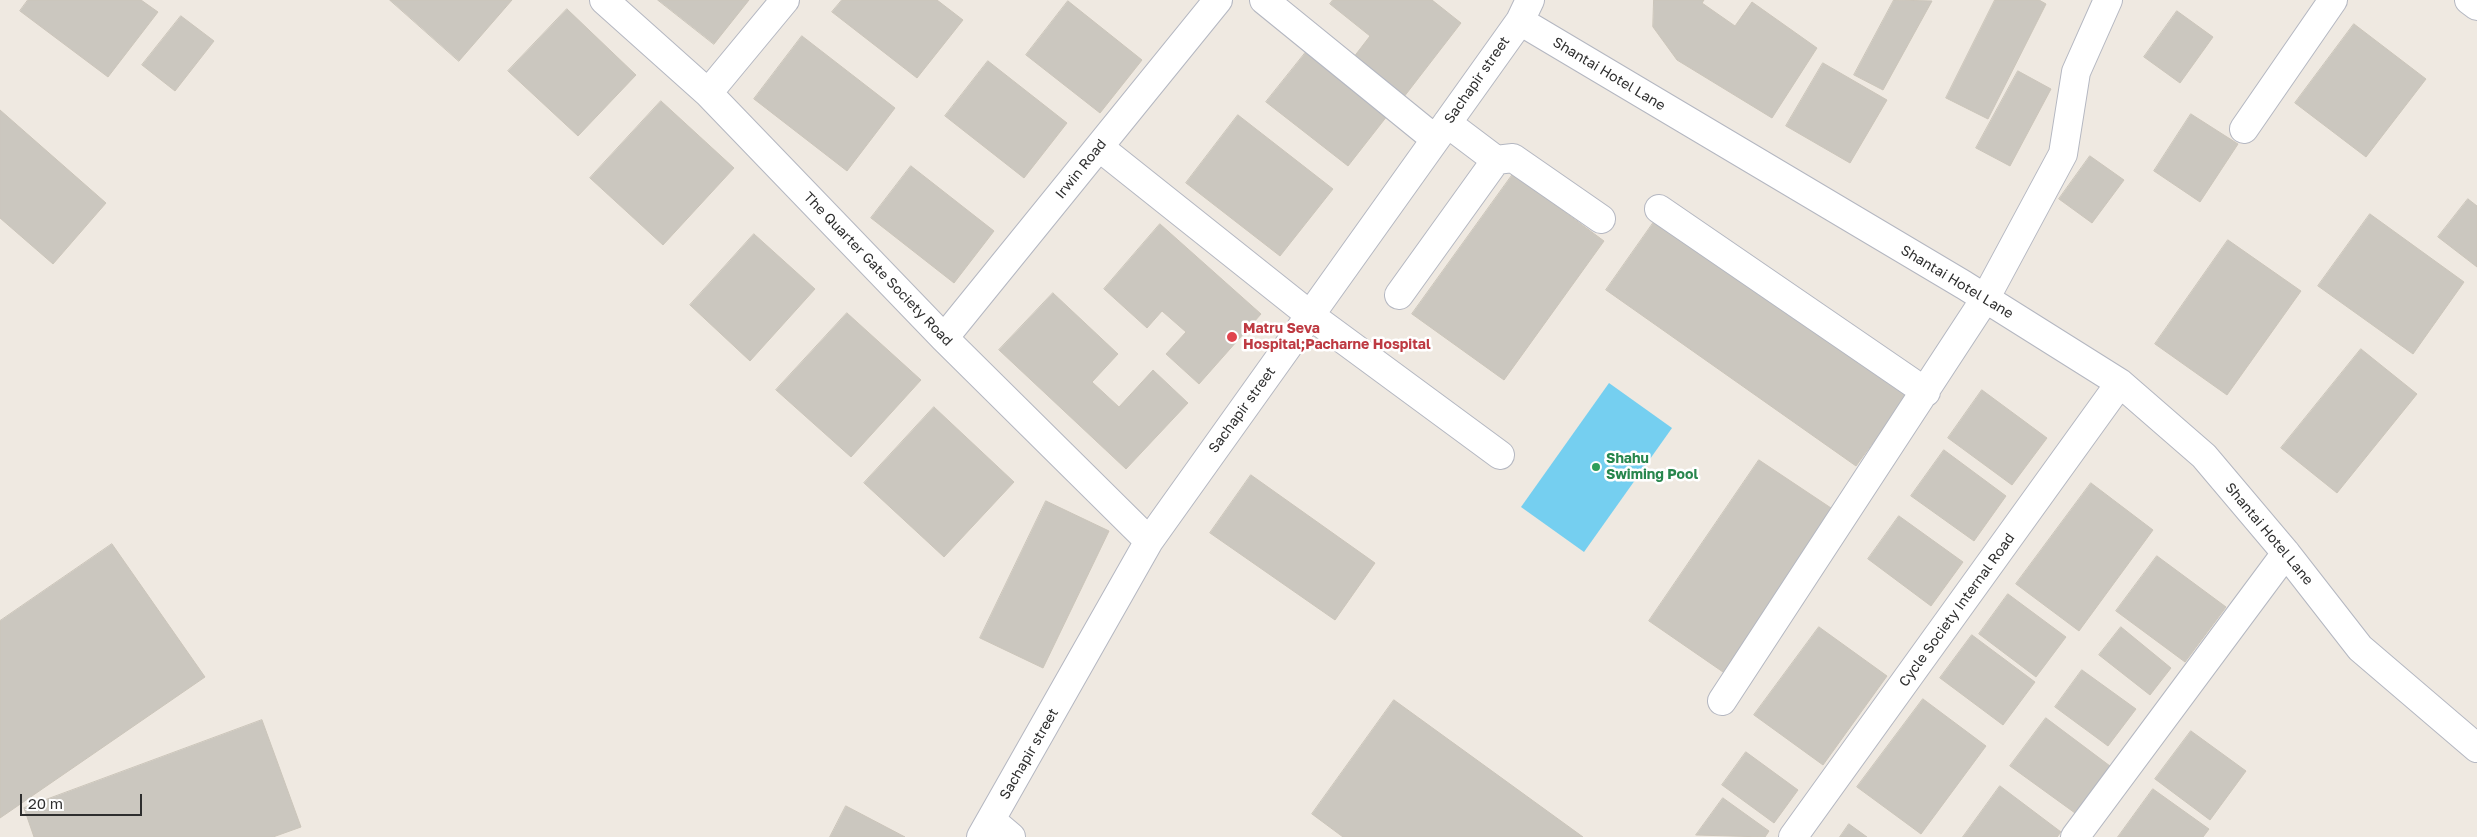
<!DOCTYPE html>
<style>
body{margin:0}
#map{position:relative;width:2477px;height:837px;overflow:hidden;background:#efe9e1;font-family:"Golos Text",sans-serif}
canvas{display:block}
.scale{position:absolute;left:20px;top:794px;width:122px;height:22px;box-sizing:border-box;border:2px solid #2e2e2e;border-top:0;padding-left:6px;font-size:15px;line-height:18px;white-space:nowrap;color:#2e2e2e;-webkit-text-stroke:4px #fff;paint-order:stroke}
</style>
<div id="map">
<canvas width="2477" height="837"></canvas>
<div class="scale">20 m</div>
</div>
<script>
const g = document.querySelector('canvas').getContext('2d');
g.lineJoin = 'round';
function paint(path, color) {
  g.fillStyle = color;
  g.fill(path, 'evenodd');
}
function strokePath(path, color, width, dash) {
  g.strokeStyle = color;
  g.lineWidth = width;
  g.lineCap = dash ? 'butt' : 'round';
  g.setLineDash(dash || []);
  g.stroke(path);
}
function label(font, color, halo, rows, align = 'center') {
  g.font = font + ' "Golos Text",sans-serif';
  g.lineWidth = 5;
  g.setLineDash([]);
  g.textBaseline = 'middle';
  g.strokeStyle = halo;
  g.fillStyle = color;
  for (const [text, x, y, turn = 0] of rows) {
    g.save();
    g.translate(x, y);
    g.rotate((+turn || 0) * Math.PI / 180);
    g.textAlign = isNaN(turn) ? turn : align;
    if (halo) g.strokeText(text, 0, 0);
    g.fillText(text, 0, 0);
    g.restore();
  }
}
const water = new Path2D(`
 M 1609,383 L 1672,428 L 1584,552 L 1521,507 Z`);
const building = new Path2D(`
 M 28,0 L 141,0 L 158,12 L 108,77 L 20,11 Z
 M 390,0 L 512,0 L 459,61 Z
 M 658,0 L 749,0 L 714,44 Z
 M 842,0 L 937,0 L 963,20 L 917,78 L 832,12 Z
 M 1333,0 L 1432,0 L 1461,23 L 1400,102 L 1350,62 L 1370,36 L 1330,4 Z
 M 1654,0 L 1704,0 L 1702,3 L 1735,26 L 1752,2 L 1817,48 L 1772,118 L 1677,60 L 1653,27 Z
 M 1894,0 L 1932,1 L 1883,90 L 1854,75 Z
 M 1995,0 L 2039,0 L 2046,4 L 1988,119 L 1946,98 Z
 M 1068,1 L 1142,60 L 1100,113 L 1026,55 Z
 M 567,9 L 636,75 L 578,136 L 508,71 Z
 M 2177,11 L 2213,37 L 2180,83 L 2144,57 Z
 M 181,16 L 214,41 L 175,91 L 142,65 Z
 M 2354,24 L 2426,79 L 2366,157 L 2295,103 Z
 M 802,36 L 895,108 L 847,171 L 754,99 Z
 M 1310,47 L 1391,111 L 1348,166 L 1266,102 Z
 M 988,61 L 1067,123 L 1024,178 L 945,116 Z
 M 1823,63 L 1887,100 L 1850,163 L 1786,126 Z
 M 2018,71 L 2051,89 L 2010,166 L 1976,148 Z
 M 661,101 L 734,168 L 663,245 L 590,178 Z
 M 0,110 L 106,203 L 53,264 L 0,218 Z
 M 2191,114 L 2238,144 L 2200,202 L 2154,171 Z
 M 1238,115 L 1333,189 L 1280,256 L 1186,183 Z
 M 2090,156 L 2124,180 L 2092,223 L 2059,199 Z
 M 911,166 L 994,231 L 954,283 L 871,218 Z
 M 1513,174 L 1604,241 L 1504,380 L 1412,314 Z
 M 2468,199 L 2477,206 L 2477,267 L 2438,237 Z
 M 2370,214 L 2464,282 L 2413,354 L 2318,286 Z
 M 1656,219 L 1907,396 L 1856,466 L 1606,290 Z
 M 1160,224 L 1261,314 L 1199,384 L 1166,354 L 1186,332 L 1162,311 L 1147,328 L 1104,289 Z
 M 754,234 L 815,289 L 750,361 L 690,305 Z
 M 2228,240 L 2301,291 L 2227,395 L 2155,344 Z
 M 1053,293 L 1118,354 L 1092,382 L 1119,407 L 1153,370 L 1188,403 L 1126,469 L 999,350 Z
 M 847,313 L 921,380 L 851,457 L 776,390 Z
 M 2361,349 L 2417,394 L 2337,493 L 2281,448 Z
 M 1982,390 L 2047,438 L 2012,485 L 1948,438 Z
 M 934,407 L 1014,482 L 944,557 L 864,483 Z
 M 1944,450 L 2006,496 L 1974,541 L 1911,496 Z
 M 1759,460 L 1834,510 L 1723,672 L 1649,621 Z
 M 1251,475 L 1375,563 L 1335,620 L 1210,533 Z
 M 2091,483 L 2153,530 L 2079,631 L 2016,584 Z
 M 1046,501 L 1109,531 L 1043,668 L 980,638 Z
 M 1899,516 L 1963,562 L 1931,606 L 1868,559 Z
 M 112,544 L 205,677 L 0,818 L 0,621 Z
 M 2157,556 L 2226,607 L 2185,662 L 2116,611 Z
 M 2008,594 L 2066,637 L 2036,677 L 1979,634 Z
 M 1819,627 L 1887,676 L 1823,765 L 1754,715 Z
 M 2121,627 L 2171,668 L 2150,695 L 2099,655 Z
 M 1972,635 L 2035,682 L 2003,725 L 1940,678 Z
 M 2082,670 L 2136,709 L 2108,746 L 2055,707 Z
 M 1923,699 L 1986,746 L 1921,834 L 1857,787 Z
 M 1394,700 L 1583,837 L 1343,837 L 1312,814 Z
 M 2046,718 L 2110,766 L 2075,813 L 2010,766 Z
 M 262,720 L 301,827 L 273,837 L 34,837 L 24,808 Z
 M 2191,731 L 2246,771 L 2210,820 L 2155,779 Z
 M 1746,752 L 1798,790 L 1774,823 L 1722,785 Z
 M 2000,786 L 2061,832 L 2057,837 L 1963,837 Z
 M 2153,789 L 2209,829 L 2203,837 L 2118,837 Z
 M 1723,798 L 1769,831 L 1765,837 L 1696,835 Z
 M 846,806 L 905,837 L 830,837 Z
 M 1849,824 L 1867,837 L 1840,837 Z`);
const minor = new Path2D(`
 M 604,0 L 708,93 L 944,338 L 1149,541
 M 1264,0 L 1435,139
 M 2469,0 L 2477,6
 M 1520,21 L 1964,285 L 2120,383 L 2204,456 L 2286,553 L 2360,648 L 2477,748
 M 708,93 L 785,0
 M 1447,123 L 1496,160 L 1513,158 L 1601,219
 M 2244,129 L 2333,0
 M 1099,147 L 1310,315 L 1500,455
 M 1659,209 L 1926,392
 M 1399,295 L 1496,160
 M 944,338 L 1218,0
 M 1722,701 L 1985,299 L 2063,154 L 2076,72 L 2108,0
 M 991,820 L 1011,837
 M 981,837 L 1149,541 L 1520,21 L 1530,0
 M 1793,837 L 2120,383
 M 2075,837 L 2286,553`);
const markers = [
 [1232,337,6,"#e0444e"],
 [1596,467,5,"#2e9e5b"]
];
const streetNames = [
 ["Shantai Hotel Lane",1609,74,31],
 ["Sachapir street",1477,80,-55],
 ["Irwin Road",1081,169,-51],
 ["The Quarter Gate Society Road",878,269,46],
 ["Shantai Hotel Lane",1957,282,31],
 ["Sachapir street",1242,410,-54],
 ["Shantai Hotel Lane",2269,534,50],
 ["Cycle Society Internal Road",1957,610,-54],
 ["Sachapir street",1029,754,-60]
];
const healthNames = [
 ["Matru Seva",1243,329],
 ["Hospital;Pacharne Hospital",1243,345]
];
const leisureNames = [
 ["Shahu",1606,459],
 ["Swiming Pool",1606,475]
];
paint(water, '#75cff0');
paint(building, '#cbc7bf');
strokePath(building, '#cbc5ba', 1);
strokePath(minor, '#b4b7c1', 30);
strokePath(minor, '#fff', 28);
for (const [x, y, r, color] of markers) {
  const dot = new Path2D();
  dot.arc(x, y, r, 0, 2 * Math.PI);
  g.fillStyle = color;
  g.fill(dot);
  strokePath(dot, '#fff', 2);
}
label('14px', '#2e2e2e', '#fff', streetNames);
label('bold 14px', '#be3a42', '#fff', healthNames, 'left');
label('bold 14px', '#27864d', '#fff', leisureNames, 'left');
</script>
